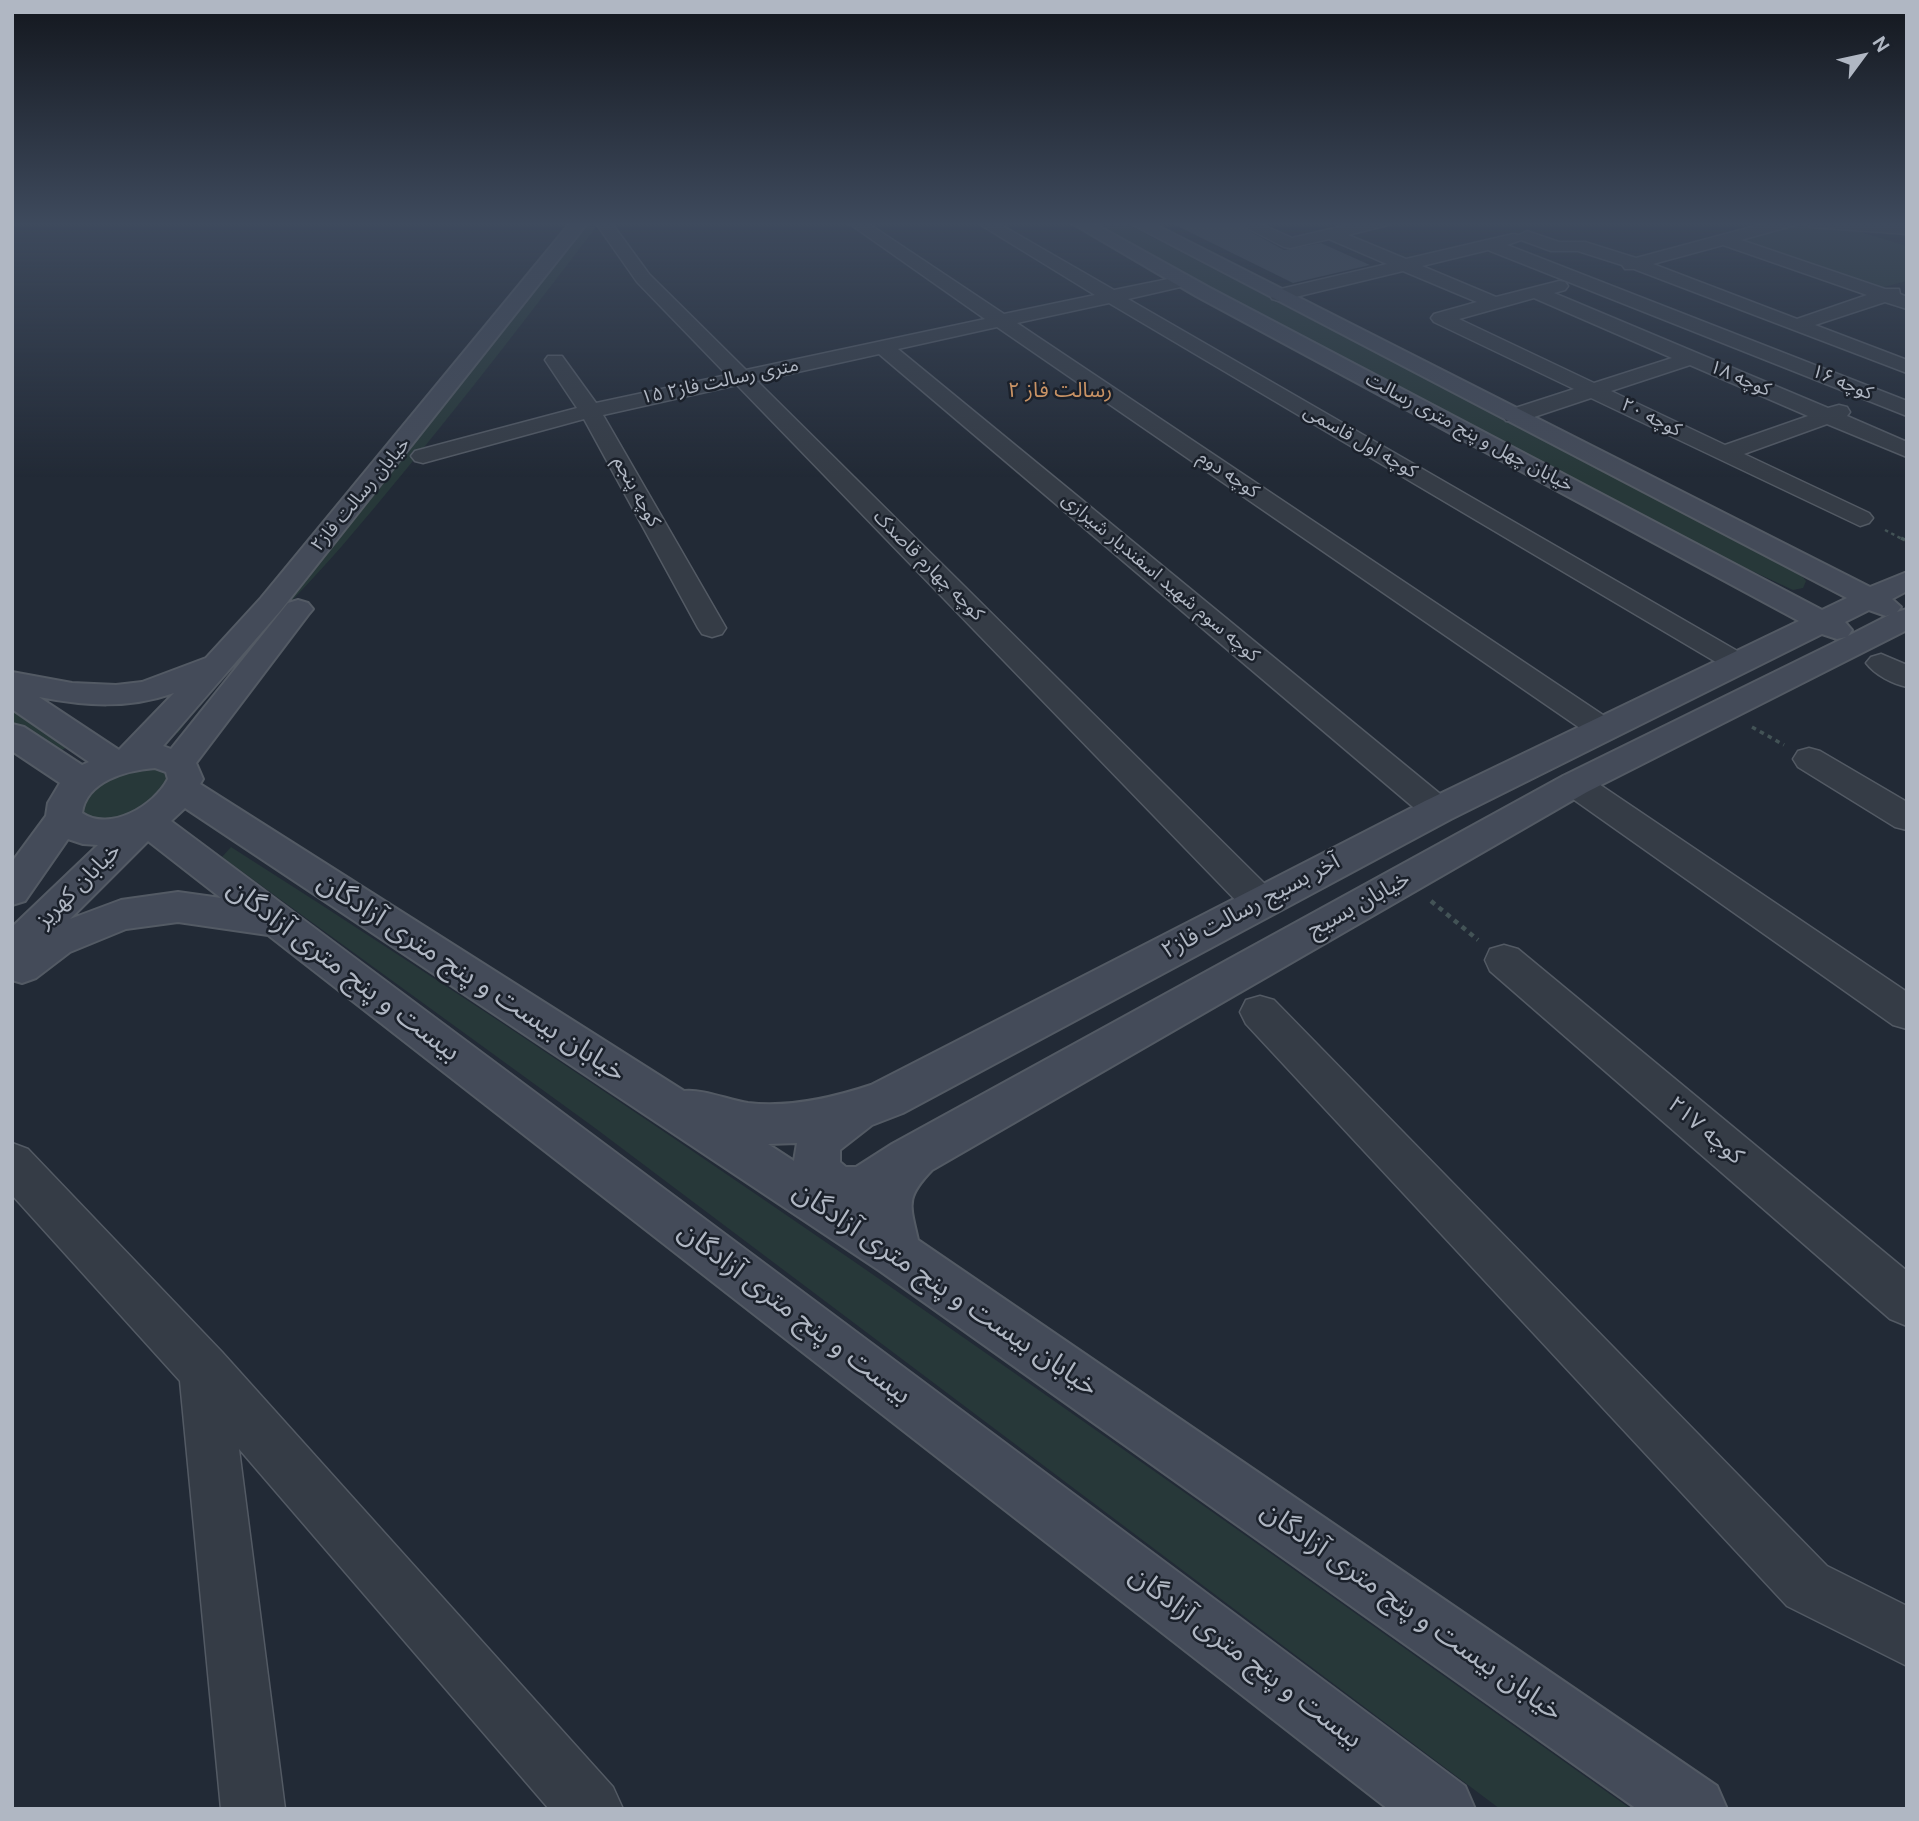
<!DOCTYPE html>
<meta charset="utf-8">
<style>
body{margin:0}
#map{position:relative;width:1919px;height:1821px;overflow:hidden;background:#222a36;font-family:"DM Sans",sans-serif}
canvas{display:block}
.frame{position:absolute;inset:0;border:14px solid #b0b7c3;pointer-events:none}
.north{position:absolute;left:1828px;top:21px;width:70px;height:70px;-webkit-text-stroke:5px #1b212b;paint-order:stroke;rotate:57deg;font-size:19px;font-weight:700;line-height:28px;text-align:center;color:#b0b7c3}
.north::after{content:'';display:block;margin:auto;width:24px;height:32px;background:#b0b7c3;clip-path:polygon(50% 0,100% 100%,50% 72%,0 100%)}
</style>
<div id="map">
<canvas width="1919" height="1821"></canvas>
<div class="frame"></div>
<div class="north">N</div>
</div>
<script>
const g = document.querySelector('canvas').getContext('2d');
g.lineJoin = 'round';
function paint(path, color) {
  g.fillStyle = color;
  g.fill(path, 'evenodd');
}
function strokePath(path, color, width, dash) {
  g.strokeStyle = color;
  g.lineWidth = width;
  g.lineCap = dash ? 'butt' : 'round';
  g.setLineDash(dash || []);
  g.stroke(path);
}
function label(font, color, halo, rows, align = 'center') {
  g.font = font + ' "DM Sans","Noto Sans Arabic",sans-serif';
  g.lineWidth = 5;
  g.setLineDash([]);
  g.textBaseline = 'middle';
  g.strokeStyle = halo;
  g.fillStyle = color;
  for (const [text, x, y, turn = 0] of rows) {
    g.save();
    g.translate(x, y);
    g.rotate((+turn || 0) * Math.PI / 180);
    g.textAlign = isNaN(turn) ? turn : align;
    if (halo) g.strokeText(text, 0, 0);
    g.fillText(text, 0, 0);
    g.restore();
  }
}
const green = new Path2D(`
 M 586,222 L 600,222 C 516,332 432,441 342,546 C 288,608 225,665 178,733 L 166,733 Z
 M 1088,222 L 1123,222 L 1784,564 L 1801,575 L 1806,581 L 1803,588 L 1793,590 L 1696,545 Z
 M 1795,223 L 1848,228 L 1907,246 L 1907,281 L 1880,288 L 1736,239 Z
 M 12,710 L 67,747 L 54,755 L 12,728 Z
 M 137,761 L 179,776 L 141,818 L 77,821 L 77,792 Z
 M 231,847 C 709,1151 1169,1481 1631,1809 L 1500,1809 L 595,1128 L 222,857 Z`);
const building = new Path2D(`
 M 1169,222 L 1233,222 L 1284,250 L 1321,243 L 1370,265 L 1293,283 Z`);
const pathFar2 = new Path2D(`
 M 1885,530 L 1904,540`);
const pathFar1 = new Path2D(`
 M 1901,538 L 1907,541
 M 1752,727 L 1784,745`);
const path = new Path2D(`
 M 1431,901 L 1478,940`);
const street = new Path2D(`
 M 599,222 L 611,222 L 649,274 L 746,370 L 985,319 L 847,222 L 866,222 L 1004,314 L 1095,295 L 976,222 L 996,222 L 1114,290 L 1183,276 L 1189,277 L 1192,281 L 1189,285 L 1128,299 L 1746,656 L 1751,662 L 1746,668 L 1736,671 L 1726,668 L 1109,303 L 1017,323 L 1612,721 L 1617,728 L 1612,735 L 1601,738 L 1590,735 L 997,327 L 898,349 L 1450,802 L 1455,810 L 1450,818 L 1438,822 L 1426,818 L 879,354 L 757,381 L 1272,891 L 1277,901 L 1272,911 L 1259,915 L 1246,911 L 737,385 L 603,415 L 726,628 L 722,634 L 712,637 L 702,634 L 698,628 L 584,419 L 423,463 L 415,461 L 411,456 L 415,451 L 577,408 L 545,360 L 548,356 L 562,356 L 596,403 L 727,375 L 637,282 L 597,225 Z
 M 1235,222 L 1257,222 L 1292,238 L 1360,222 L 1390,222 L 1388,225 L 1348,235 L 1406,259 L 1513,234 L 1519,235 L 1527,231 L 1559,242 L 1585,242 L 1636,258 L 1770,222 L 1797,222 L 1795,225 L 1741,240 L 1885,289 L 1899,289 L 1900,294 L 1907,297 L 1907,309 L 1885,302 L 1815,325 L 1907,360 L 1907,373 L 1634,269 L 1625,269 L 1622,265 L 1578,251 L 1551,251 L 1521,240 L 1507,245 L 1907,401 L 1907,416 L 1488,250 L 1422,266 L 1496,297 L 1559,281 L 1565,282 L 1568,286 L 1565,290 L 1554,293 L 1828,408 L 1839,405 L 1847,407 L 1850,412 L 1847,416 L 1907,442 L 1907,457 L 1827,424 L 1744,454 L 1869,513 L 1873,518 L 1869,523 L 1860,526 L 1591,398 L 1522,421 L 1506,421 L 1503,416 L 1506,411 L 1574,389 L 1434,322 L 1431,318 L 1434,314 L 1477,302 L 1403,271 L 1279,301 L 1272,299 L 1270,295 L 1272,291 L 1387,264 L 1329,239 L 1290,248 L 1284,247 ZM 1723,245 L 1867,295 L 1797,319 L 1653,264 ZM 1534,298 L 1672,358 L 1594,383 L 1459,319 ZM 1690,365 L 1808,416 L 1725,445 L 1611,391 Z
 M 1803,222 L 1907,224 L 1907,234 L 1811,227 Z
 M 1881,654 L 1907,665 L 1907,687 C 1893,684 1875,675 1866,663 L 1871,657 Z
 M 1809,748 L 1820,751 L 1907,802 L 1907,830 L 1895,827 L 1798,767 L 1793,759 L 1798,751 Z
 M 1575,773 L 1587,776 L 1907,992 L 1907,1029 L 1893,1025 L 1563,792 L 1558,784 L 1563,776 Z
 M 1504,945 L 1518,949 L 1907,1271 L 1907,1326 L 1890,1319 L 1490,971 L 1485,960 L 1490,949 Z
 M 1260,996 L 1274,1000 L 1827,1566 L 1907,1606 L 1907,1666 L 1787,1606 L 1246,1024 L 1240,1012 L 1246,1000 Z
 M 12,1143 L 28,1149 L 222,1352 L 613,1787 L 623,1809 L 549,1809 L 239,1449 L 285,1809 L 221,1809 L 180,1381 L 12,1195 Z`);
const secondary = new Path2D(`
 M 571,222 L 588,222 L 281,610 L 163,746 L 171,749 L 288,603 L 298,600 L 308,603 L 313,609 L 308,615 L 196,763 L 203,779 L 200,784 L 684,1091 C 704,1089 728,1100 748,1103 C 789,1108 832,1098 871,1085 L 1425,801 L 1799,621 L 1196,296 L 1070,222 L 1091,222 L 1210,288 L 1822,610 L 1847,598 L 1128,222 L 1150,222 L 1870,587 L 1907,572 L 1907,591 L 1892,599 L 1901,607 L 1897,612 L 1907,609 L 1907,630 L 1587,792 L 932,1170 C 905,1198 910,1204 918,1240 L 1717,1786 L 1727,1809 L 1637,1809 L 880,1271 L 185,808 L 171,821 L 1465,1786 L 1475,1809 L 1388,1809 L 268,935 L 178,922 L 126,929 L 70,952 L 36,978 L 22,983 L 12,980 L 12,927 L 98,845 L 83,844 L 68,839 L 25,901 L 12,905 L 12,862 L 46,816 L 48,803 L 60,783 L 12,751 L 12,724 L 24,727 L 82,765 L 89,762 L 12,709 L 12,672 L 72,683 L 116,685 L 142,682 L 206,658 L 261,598 ZM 1869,610 L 1886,616 L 1891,614 L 1848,636 L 1852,630 L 1845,622 ZM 1822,634 L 1837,639 L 1846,637 L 1563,776 L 892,1144 L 856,1167 L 846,1167 L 840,1162 L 840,1150 L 872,1125 L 903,1113 L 1451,819 ZM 174,693 L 119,750 L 39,697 C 86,706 128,709 174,693 ZM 155,768 L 166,772 L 168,779 C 154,806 110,832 82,813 C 86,781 127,770 155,768 ZM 148,841 L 221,898 L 178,892 L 121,900 L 70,919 ZM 797,1143 L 794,1161 L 768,1144 Z`);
const farStreetnames = [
 ["۱۸ کوچه",1740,379,23],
 ["۱۵ متری رسالت فاز۲",720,382,-12],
 ["۱۶ کوچه",1842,383,22],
 ["۲۰ کوچه",1651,418,26],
 ["خیابان چهل و پنج متری رسالت",1469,433,28],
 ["کوچه اول قاسمی",1360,442,30],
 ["کوچه دوم",1228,475,34],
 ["کوچه پنجم",636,492,61],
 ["خیابان رسالت فاز۲",361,495,-50],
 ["کوچه چهارم قاصدک",928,566,45],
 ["کوچه سوم شهید اسفندیار شیرازی",1160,578,40]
];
const farNeighbourhoodnames = [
 ["رسالت فاز ۲",1060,391]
];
const streetNames = [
 ["خیابان کهریز",79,886,-45],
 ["خیابان بسیج",1359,905,-29],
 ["آخر بسیج رسالت فاز۲",1251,907,-28],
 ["کوچه ۲۱۷",1705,1131,40]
];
const nearStreetnames = [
 ["بیست و پنج متری آزادگان",343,971,37],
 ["خیابان بیست و پنج متری آزادگان",471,978,33],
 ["خیابان بیست و پنج متری آزادگان",945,1290,34],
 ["بیست و پنج متری آزادگان",794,1314,37],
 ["خیابان بیست و پنج متری آزادگان",1411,1612,35],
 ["بیست و پنج متری آزادگان",1245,1658,37]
];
paint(green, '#273839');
paint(building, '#434d5a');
strokePath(street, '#535a64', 3);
strokePath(secondary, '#535a64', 4);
strokePath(pathFar2, '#435356', 2.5, [3.5, 3.5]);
strokePath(pathFar1, '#435356', 3.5, [4.5, 4.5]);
strokePath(path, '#435356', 4.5, [5, 5]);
paint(street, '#353c46');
paint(secondary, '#444b59');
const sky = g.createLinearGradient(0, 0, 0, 477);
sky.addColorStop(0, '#13171e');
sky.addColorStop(0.47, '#3e4a5d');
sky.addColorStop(1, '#3e4a5d00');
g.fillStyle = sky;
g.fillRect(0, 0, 1919, 477);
label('19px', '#b0b7c3', '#1b212b', farStreetnames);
label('21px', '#c99365', '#1b212b', farNeighbourhoodnames);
label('23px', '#b0b7c3', '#1b212b', streetNames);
label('28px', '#b0b7c3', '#1b212b', nearStreetnames);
</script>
